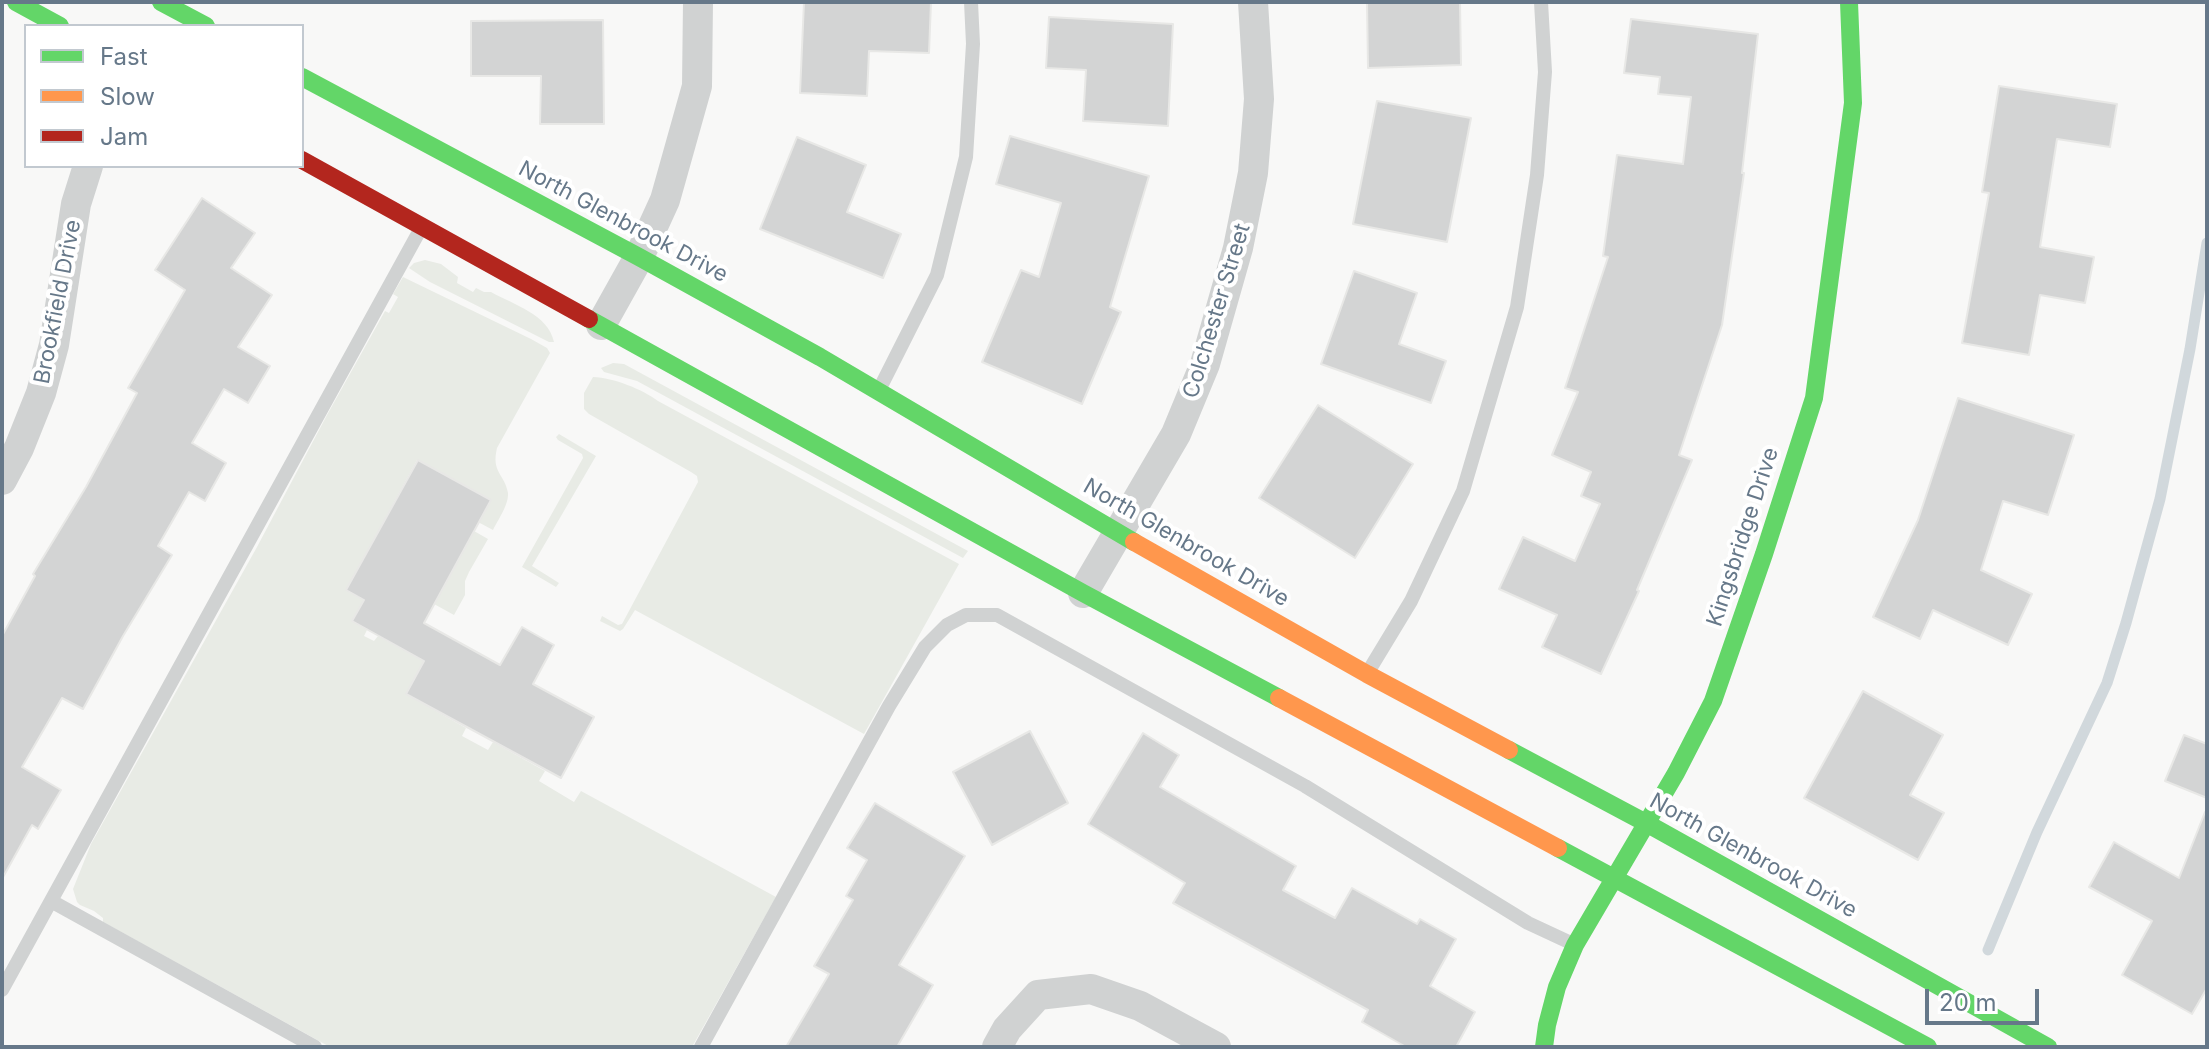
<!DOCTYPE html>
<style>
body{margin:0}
#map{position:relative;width:2209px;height:1049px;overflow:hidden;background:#f8f8f7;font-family:Inter,sans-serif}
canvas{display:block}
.frame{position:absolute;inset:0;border:4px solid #667889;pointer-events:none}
.legend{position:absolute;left:24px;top:24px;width:280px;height:144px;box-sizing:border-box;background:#fff;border:2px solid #c2c9d0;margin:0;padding:10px 14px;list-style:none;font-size:24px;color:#667889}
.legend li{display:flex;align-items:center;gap:16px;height:40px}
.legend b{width:40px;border:2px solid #c2c9d0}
.scale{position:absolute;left:1925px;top:989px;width:114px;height:36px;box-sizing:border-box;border:4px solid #667889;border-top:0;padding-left:10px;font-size:24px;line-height:28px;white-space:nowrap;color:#667889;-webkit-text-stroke:6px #fff;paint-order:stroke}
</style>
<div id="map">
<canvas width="2209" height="1049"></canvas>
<div class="frame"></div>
<ul class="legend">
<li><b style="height:10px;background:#63d668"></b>Fast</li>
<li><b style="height:10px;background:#ff974d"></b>Slow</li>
<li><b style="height:10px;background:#b3261e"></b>Jam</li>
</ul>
<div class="scale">20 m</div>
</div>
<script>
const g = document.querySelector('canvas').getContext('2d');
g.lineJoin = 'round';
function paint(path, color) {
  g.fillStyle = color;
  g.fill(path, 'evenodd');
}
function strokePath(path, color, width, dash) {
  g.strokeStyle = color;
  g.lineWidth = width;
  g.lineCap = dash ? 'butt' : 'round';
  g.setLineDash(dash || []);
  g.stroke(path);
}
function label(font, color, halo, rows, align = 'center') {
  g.font = font + ' Inter,sans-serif';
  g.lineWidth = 8;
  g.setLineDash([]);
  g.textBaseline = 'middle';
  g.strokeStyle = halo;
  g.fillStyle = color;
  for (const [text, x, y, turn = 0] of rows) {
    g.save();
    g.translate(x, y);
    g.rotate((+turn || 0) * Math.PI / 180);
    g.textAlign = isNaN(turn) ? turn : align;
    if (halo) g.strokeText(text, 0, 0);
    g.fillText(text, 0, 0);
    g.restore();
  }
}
const green = new Path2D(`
 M 425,260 L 441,264 L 458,277 L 457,283 L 473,292 L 476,288 L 484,292 L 491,292 C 514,305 548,314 554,342 L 549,342 L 430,282 L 409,268 L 414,263 Z
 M 403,277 L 531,339 L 547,348 L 550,353 L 497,448 C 491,473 505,474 508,493 C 509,504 498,520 493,530 L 478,522 L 490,500 L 417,460 L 346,590 L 364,600 L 352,621 L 367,630 L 364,636 L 374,641 L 378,636 L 424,661 L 406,694 L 466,728 L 462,736 L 488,750 L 493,742 L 545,771 L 539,781 L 574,802 L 581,791 L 776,897 L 692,1047 L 330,1047 L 103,922 L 103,918 L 94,911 L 80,905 L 77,902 L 73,889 L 91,844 L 257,547 L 327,415 L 385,311 L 389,313 L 398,297 L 393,294 Z
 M 613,363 L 624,364 L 968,551 L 963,558 L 637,381 L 604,372 L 601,368 Z
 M 593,377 C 614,378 642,389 658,401 L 959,564 L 864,734 L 635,610 L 623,629 L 620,631 L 600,621 L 602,616 L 618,625 L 622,624 L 698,482 L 697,476 L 691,472 L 589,414 L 584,409 L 584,393 Z
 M 559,434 L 596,456 L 532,566 L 559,583 L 556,587 L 522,567 L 583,458 L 582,454 L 558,440 L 556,437 Z
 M 474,531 L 488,539 L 469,572 L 465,581 L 465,595 L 454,615 L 434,604 Z`);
const stream = new Path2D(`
 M 1988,950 L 2037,832 L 2107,683 L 2126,623 L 2160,499 L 2190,349 L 2207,243`);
const building = new Path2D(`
 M 804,2 L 931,2 L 929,53 L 869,51 L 867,96 L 800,93 Z
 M 1367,2 L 1460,2 L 1461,65 L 1368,68 Z
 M 1049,17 L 1173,24 L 1168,126 L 1083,121 L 1086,70 L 1046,68 Z
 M 1631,19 L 1758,34 L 1742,173 L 1744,173 L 1722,325 L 1679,455 L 1692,460 L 1637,590 L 1639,591 L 1601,674 L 1542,647 L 1557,615 L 1499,589 L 1523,537 L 1575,561 L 1600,504 L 1581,496 L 1591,472 L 1552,455 L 1578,392 L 1565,388 L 1608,257 L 1603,256 L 1617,155 L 1683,164 L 1691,97 L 1658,94 L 1660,77 L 1624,73 Z
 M 603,20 L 604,124 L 540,124 L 541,76 L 471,76 L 471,21 Z
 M 1999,86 L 2117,104 L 2110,147 L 2057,139 L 2040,247 L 2094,257 L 2085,303 L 2040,295 L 2029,355 L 1962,343 L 1989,193 L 1982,192 Z
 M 1377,101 L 1471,118 L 1447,242 L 1353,224 Z
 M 1010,136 L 1149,176 L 1110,307 L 1121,312 L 1082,404 L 982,362 L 1021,270 L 1039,277 L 1061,203 L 996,184 Z
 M 797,137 L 866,165 L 847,212 L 901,234 L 883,278 L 760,229 Z
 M 202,198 L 255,233 L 231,268 L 272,295 L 238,347 L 270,366 L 248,403 L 224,389 L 192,443 L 226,463 L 205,501 L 189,492 L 158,546 L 172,555 L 123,636 L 83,709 L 62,698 L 22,767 L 61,790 L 38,829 L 32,825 L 2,879 L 2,636 L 35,576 L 33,574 L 86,487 L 137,393 L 128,388 L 185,290 L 155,270 Z
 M 1354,271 L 1417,293 L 1399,344 L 1446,361 L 1431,403 L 1321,364 Z
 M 1958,398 L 2074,435 L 2048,515 L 2003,501 L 1981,570 L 2032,594 L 2008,645 L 1933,610 L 1920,639 L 1873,617 L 1918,520 Z
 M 1318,405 L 1413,464 L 1355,558 L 1259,498 Z
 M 418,460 L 491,500 L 424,623 L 500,665 L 522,627 L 554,645 L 533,684 L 594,717 L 561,778 L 406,694 L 424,661 L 352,621 L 364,600 L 346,590 Z
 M 1863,691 L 1943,735 L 1910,795 L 1944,813 L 1918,860 L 1804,798 Z
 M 1030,731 L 1068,803 L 992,845 L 953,772 Z
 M 1143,733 L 1179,755 L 1160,787 L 1296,866 L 1283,890 L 1335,918 L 1352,888 L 1417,924 L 1420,919 L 1456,939 L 1430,986 L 1475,1012 L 1456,1047 L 1406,1047 L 1362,1022 L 1368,1010 L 1173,903 L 1185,883 L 1088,824 Z
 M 2184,735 L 2207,744 L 2207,798 L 2165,781 Z
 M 875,803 L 965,856 L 899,965 L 933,985 L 897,1047 L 786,1047 L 829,974 L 814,966 L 853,900 L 846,896 L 867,860 L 847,848 Z
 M 2205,812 L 2207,812 L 2207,988 L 2192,1014 L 2122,975 L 2152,921 L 2089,887 L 2114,842 L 2179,878 Z`);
const lane = new Path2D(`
 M 879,390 L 937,275 L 966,157 L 973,44 L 971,2
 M 1368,672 L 1411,601 L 1463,491 L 1517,307 L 1537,175 L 1545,72 L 1541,2
 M 51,901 L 315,1047
 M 2,990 L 420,230
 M 701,1047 L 889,706 L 925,647 L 947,625 L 966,615 L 997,615 L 1305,786 L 1528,923 L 1571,943`);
const street = new Path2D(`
 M 601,325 L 639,257 L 665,200 L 697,86 L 698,2
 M 2,480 L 19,448 L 41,393 L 54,345 L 76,204 L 88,166
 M 1083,593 L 1176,434 L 1205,364 L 1238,248 L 1253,173 L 1259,99 L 1253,2
 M 997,1047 L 1007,1029 L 1038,995 L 1091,989 L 1140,1006 L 1216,1047`);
const fast = new Path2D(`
 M 16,2 L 60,26
 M 161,2 L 206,26
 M 302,77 L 639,257 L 820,357 L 1134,542
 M 589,319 L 1083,593 L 1279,698
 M 1509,750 L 1646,823 L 2048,1047
 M 1558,848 L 1928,1047
 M 1544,1047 L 1547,1025 L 1557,987 L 1575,945 L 1676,773 L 1713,701 L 1764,554 L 1814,398 L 1853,103 L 1849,2`);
const slow = new Path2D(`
 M 1134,542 L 1367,674 L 1509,750
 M 1279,698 L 1558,848`);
const jam = new Path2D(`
 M 302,160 L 589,319`);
const streetNames = [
 ["North Glenbrook Drive",623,222,28],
 ["Brookfield Drive",58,302,-79],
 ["Colchester Street",1217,311,-73],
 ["Kingsbridge Drive",1743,537,-72],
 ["North Glenbrook Drive",1186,543,30],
 ["North Glenbrook Drive",1753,856,29]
];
paint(green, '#e8ebe5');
strokePath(stream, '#d1d8dc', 11);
paint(building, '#d3d4d4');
strokePath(building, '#e8e8e6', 2);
strokePath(lane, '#d0d2d2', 14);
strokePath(street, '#d0d2d2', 30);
strokePath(fast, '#63d668', 18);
strokePath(slow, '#ff974d', 18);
strokePath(jam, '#b3261e', 18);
label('22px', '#667889', '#fff', streetNames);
</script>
